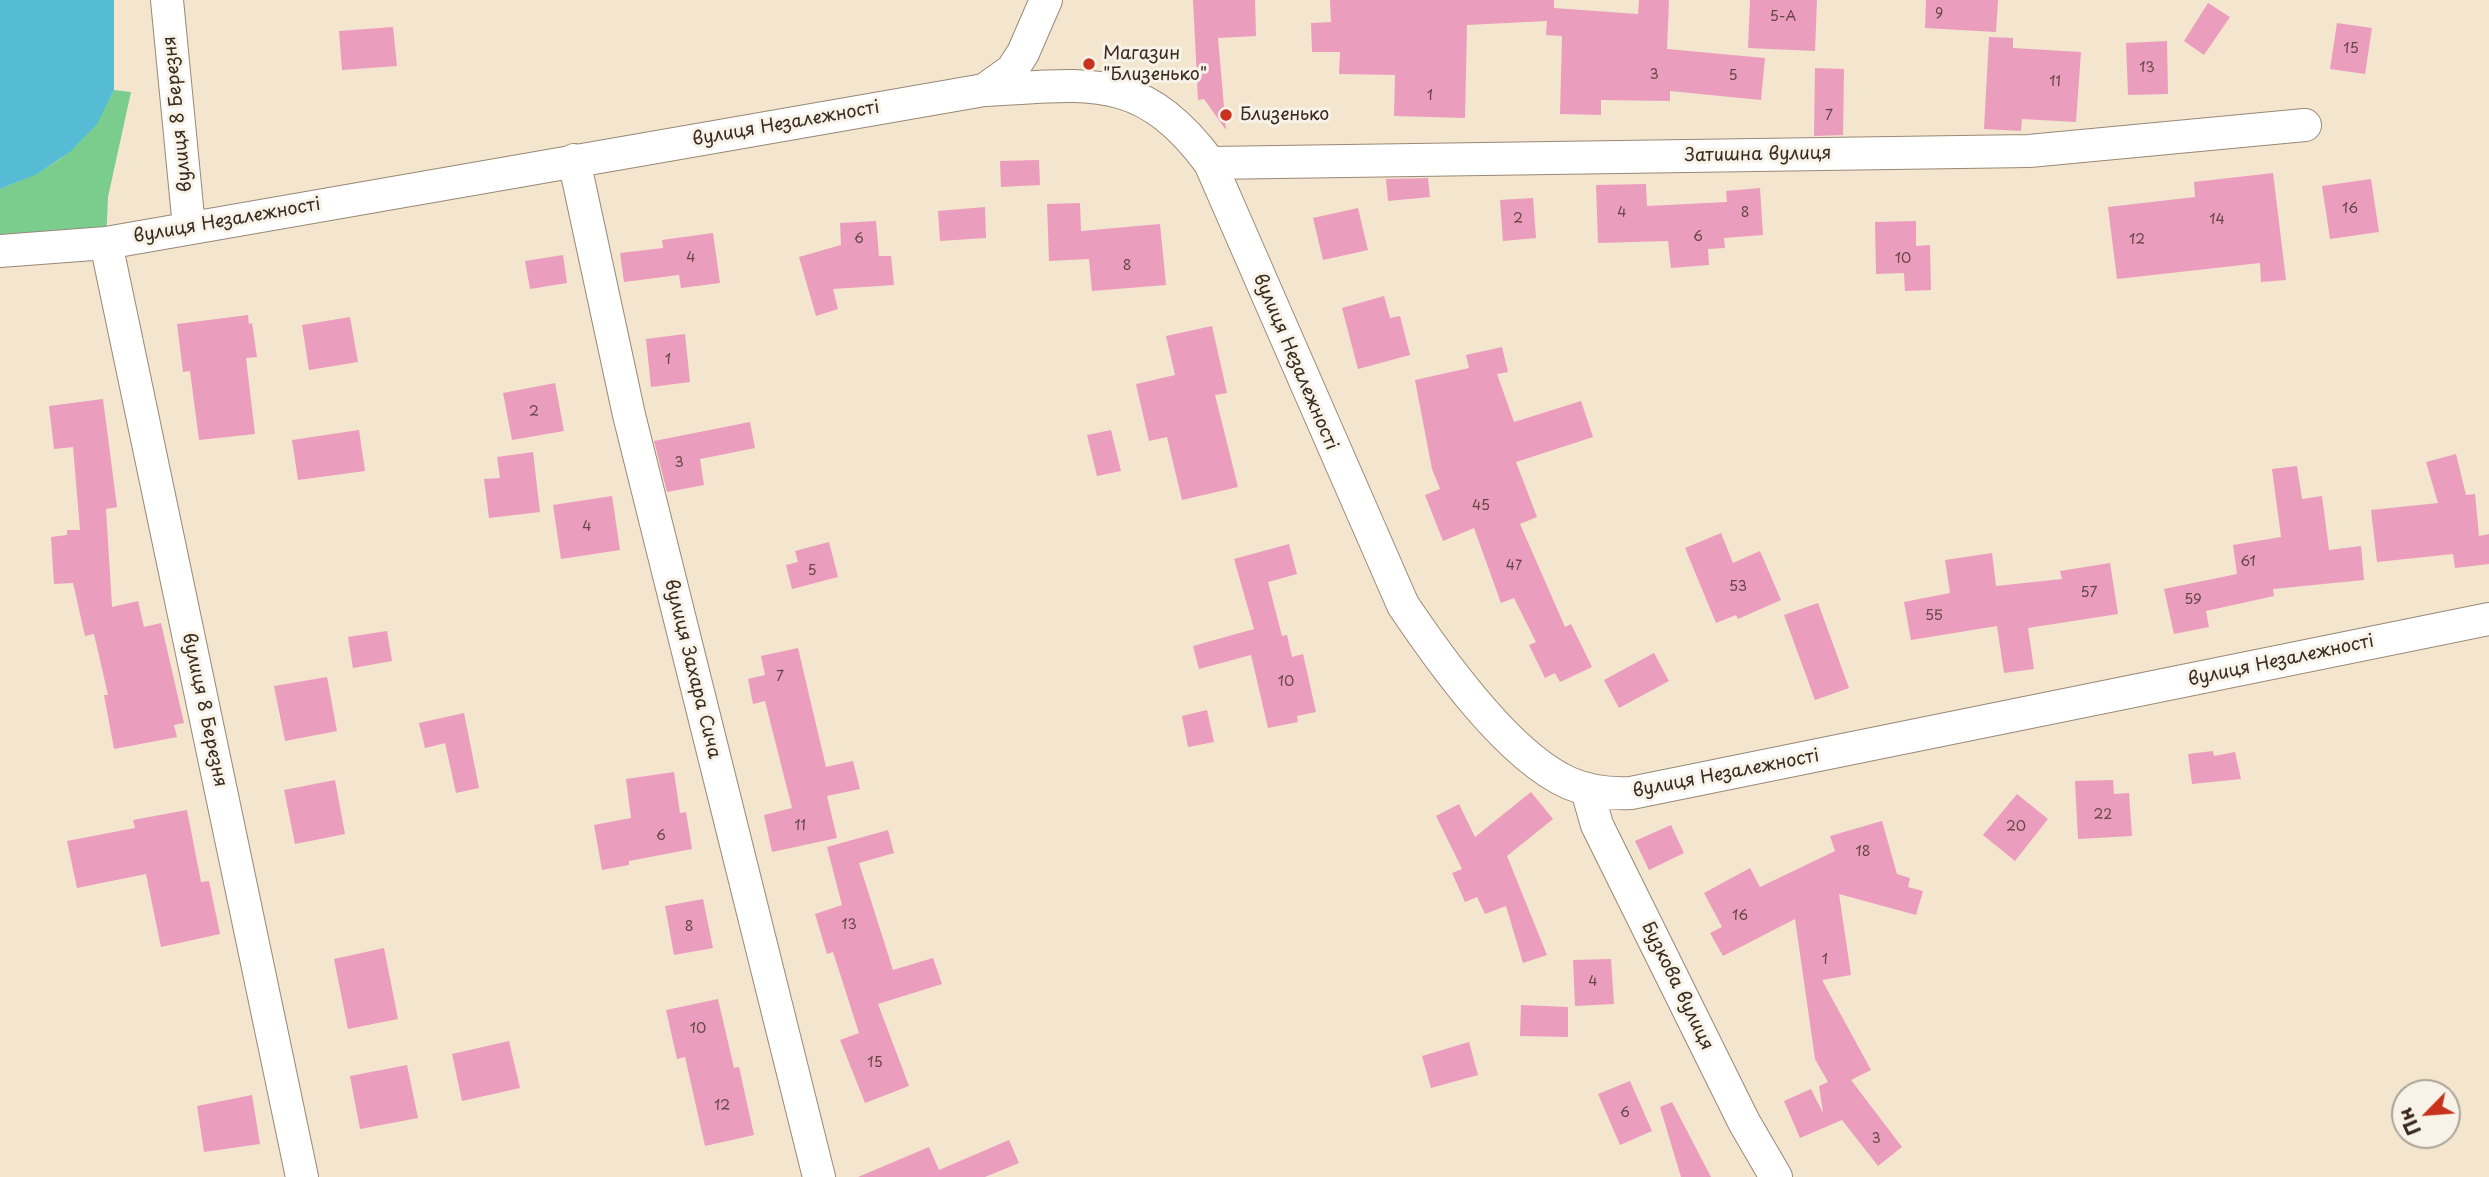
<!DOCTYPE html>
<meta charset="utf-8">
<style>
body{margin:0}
#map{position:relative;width:2489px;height:1177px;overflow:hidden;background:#f4e5ce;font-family:"Playpen Sans",sans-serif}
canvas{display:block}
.north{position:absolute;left:2391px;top:1079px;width:70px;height:70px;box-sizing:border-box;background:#f7f3e8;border:2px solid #aca397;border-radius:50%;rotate:245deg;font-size:19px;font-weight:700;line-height:28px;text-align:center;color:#3b2a1e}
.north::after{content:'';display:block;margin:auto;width:24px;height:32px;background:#c8321e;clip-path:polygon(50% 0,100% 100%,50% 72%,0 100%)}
</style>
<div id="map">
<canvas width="2489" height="1177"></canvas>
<div class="north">Пн</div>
</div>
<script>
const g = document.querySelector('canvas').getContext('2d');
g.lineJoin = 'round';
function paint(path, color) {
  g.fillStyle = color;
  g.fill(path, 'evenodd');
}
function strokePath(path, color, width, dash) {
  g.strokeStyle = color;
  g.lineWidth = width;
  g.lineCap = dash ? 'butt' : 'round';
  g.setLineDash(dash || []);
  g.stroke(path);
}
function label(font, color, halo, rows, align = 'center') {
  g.font = font + ' "Playpen Sans",sans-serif';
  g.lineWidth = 6;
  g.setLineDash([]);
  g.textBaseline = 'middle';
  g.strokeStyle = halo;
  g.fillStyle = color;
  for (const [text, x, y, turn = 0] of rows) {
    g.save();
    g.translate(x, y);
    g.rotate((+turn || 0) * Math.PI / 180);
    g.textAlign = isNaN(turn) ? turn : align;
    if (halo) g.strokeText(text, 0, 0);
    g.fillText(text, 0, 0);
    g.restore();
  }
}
const green = new Path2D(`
 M 114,90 L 131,92 L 108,197 L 106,243 L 0,251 L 0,189 C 59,166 85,148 114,90 Z`);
const water = new Path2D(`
 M 0,0 L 114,0 L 114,90 L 97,124 L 70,152 L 37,174 L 0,189 Z`);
const building = new Path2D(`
 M 1193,0 L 1255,0 L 1256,36 L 1218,38 L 1226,130 L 1204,99 L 1198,100 Z
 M 1330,0 L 1554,0 L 1554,8 L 1638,14 L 1639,0 L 1669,0 L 1667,49 L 1765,58 L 1761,100 L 1670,91 L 1670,101 L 1601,100 L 1601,115 L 1560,114 L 1562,36 L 1546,35 L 1547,21 L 1467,25 L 1465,118 L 1394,116 L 1395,75 L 1339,74 L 1340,52 L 1312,52 L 1311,23 L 1331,22 Z
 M 1750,0 L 1817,0 L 1815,51 L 1748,48 Z
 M 1926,0 L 1998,0 L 1996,32 L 1925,28 Z
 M 2208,3 L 2230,17 L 2204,55 L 2184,41 Z
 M 2337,23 L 2372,28 L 2365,74 L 2330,69 Z
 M 393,27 L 397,66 L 342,70 L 339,31 Z
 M 1989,37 L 2013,38 L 2013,48 L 2081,52 L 2076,122 L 2022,119 L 2021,131 L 1984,129 Z
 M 2167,41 L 2168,94 L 2128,95 L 2126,43 Z
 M 1815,68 L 1844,69 L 1843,135 L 1814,136 Z
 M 1039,160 L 1040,185 L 1001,187 L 1000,161 Z
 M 2273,173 L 2286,280 L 2261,282 L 2260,263 L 2117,279 L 2108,207 L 2195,197 L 2194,182 Z
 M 1428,178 L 1430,197 L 1388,201 L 1386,179 Z
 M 2371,179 L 2379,232 L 2330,239 L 2322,186 Z
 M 1646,184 L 1647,206 L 1727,202 L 1726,191 L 1760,188 L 1763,235 L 1724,238 L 1725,248 L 1708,249 L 1709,265 L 1671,268 L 1668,241 L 1598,243 L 1596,185 Z
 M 1533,198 L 1536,238 L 1503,241 L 1500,200 Z
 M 1080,203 L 1081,231 L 1160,224 L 1166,285 L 1092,291 L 1089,259 L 1049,261 L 1047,204 Z
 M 985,207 L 986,238 L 940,241 L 938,211 Z
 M 1358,208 L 1368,250 L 1323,260 L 1313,218 Z
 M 876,221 L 879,256 L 891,256 L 894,285 L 833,289 L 838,309 L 816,316 L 799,257 L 841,245 L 840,223 Z
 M 1916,221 L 1916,246 L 1930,245 L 1931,290 L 1905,291 L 1904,273 L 1876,274 L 1875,222 Z
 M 713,233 L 720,283 L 681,288 L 679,275 L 624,282 L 620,253 L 663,248 L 662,240 Z
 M 563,255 L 567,283 L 530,289 L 525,261 Z
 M 1384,296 L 1390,318 L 1400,316 L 1410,355 L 1358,369 L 1342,308 Z
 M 248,315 L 249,324 L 252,323 L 257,357 L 246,358 L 255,434 L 199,440 L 190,371 L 183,372 L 177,324 Z
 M 350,317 L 358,362 L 309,370 L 302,325 Z
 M 1212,326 L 1227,393 L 1215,395 L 1238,487 L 1182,500 L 1167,437 L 1149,441 L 1136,384 L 1175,375 L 1166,336 Z
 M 685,334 L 690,382 L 651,387 L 646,339 Z
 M 1502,347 L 1508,372 L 1497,374 L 1514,422 L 1581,401 L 1593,437 L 1516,462 L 1537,517 L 1520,524 L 1565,627 L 1571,624 L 1592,667 L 1560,682 L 1555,673 L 1545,678 L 1529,645 L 1536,642 L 1514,598 L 1501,603 L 1474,528 L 1443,541 L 1425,495 L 1440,489 L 1432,469 L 1415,380 L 1469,368 L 1466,355 Z
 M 555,383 L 564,431 L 512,440 L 503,393 Z
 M 103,399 L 117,507 L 106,509 L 112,607 L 138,601 L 144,627 L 161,623 L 184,723 L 174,725 L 177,737 L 114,749 L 104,695 L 108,695 L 94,634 L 85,636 L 73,583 L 54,584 L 51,537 L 67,535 L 67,530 L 80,530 L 73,447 L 54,449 L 49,406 Z
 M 750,422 L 755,448 L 700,459 L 704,485 L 667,492 L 654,441 Z
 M 359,430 L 365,471 L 298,480 L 292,440 Z
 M 1111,430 L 1121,471 L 1097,476 L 1087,435 Z
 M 533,452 L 540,512 L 489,518 L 484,479 L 500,478 L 497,457 Z
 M 2456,454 L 2466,495 L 2475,494 L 2479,536 L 2489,534 L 2489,564 L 2455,568 L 2453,554 L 2377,562 L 2371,510 L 2438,503 L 2426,462 Z
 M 2297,466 L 2302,499 L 2322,496 L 2329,550 L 2361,546 L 2364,580 L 2273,589 L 2274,596 L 2206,611 L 2209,627 L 2174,634 L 2164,589 L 2237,574 L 2233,545 L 2281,537 L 2272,469 Z
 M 612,496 L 620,550 L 561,559 L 553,505 Z
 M 1721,533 L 1733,563 L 1760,551 L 1781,600 L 1738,619 L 1736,615 L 1716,623 L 1685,548 Z
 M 829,542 L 838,577 L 792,589 L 786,565 L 798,562 L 795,551 Z
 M 1289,544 L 1297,574 L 1268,582 L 1282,636 L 1287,635 L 1292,657 L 1303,654 L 1316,712 L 1297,716 L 1298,722 L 1268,728 L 1251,655 L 1199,669 L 1193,646 L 1254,629 L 1234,559 Z
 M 1992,553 L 1996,586 L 2062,579 L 2060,571 L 2110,563 L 2118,614 L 2028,628 L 2034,669 L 2004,673 L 1997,626 L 1911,640 L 1904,602 L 1950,593 L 1945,560 Z
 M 1818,603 L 1849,688 L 1815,700 L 1784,615 Z
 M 387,631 L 392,661 L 353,668 L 348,637 Z
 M 798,648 L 826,767 L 853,761 L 860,789 L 827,796 L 837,838 L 772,852 L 764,815 L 792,808 L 765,701 L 753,704 L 748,679 L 765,675 L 761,656 Z
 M 1654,653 L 1669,681 L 1619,708 L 1604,680 Z
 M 327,677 L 337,731 L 285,741 L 274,686 Z
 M 1207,710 L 1214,742 L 1188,747 L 1182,716 Z
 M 464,713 L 479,788 L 456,793 L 445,743 L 425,748 L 419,723 Z
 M 2213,751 L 2214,756 L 2235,752 L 2241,779 L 2192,784 L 2188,754 Z
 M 674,772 L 680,813 L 686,812 L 692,849 L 629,861 L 629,865 L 602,870 L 594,825 L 631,818 L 626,779 Z
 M 335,780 L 345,834 L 295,844 L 284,790 Z
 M 2113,780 L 2114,794 L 2129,793 L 2132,836 L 2078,839 L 2075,781 Z
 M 1531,792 L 1553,819 L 1507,856 L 1547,955 L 1523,963 L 1506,906 L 1485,914 L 1477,897 L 1465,902 L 1452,873 L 1462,869 L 1436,816 L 1459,804 L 1475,837 Z
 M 2017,794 L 2048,819 L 2015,861 L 1983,835 Z
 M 187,810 L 201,882 L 209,881 L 220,934 L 161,947 L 146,874 L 77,888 L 67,841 L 135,828 L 133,820 Z
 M 1882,821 L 1897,874 L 1910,878 L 1908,887 L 1923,891 L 1916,915 L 1839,894 L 1851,975 L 1822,980 L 1871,1070 L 1851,1080 L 1902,1147 L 1878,1166 L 1842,1120 L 1800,1138 L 1784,1101 L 1811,1089 L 1823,1113 L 1819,1086 L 1828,1082 L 1815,1059 L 1795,919 L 1723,956 L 1710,933 L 1722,927 L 1704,893 L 1750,868 L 1760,887 L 1835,851 L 1830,836 Z
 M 1671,825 L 1684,853 L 1649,870 L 1635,841 Z
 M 888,830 L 894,853 L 859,863 L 893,970 L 933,958 L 942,984 L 878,1004 L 909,1086 L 865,1103 L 840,1040 L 859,1033 L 833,952 L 827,954 L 815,914 L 842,905 L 827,847 Z
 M 703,899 L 713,948 L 674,955 L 665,906 Z
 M 384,948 L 398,1019 L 348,1029 L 334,959 Z
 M 1611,959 L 1614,1004 L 1575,1006 L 1573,960 Z
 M 718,999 L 734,1068 L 739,1067 L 754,1135 L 705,1146 L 685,1057 L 677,1059 L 666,1010 Z
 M 1521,1005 L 1568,1007 L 1568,1037 L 1520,1036 Z
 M 509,1041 L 520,1088 L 462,1101 L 452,1054 Z
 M 1469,1042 L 1478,1075 L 1431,1088 L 1422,1056 Z
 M 407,1065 L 418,1118 L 360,1129 L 350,1076 Z
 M 1630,1081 L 1652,1131 L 1620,1145 L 1598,1094 Z
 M 252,1095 L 260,1144 L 204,1152 L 197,1106 Z
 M 1672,1102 L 1711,1177 L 1681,1177 L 1660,1107 Z
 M 1009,1140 L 1019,1163 L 985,1177 L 858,1177 L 929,1147 L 939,1170 Z`);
const minor = new Path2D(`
 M 167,0 L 189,227
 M 984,90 L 1012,70 L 1023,53 L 1046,0
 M 574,160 L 629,415 L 819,1177
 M 1210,163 L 2029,151 L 2305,125
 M 106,243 L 302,1177
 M 0,251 L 106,243 L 984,90 C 1088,85 1141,70 1210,163 L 1403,605 C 1440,660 1508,756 1569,783 C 1589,792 1610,794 1631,793 L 2489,619
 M 1587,790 L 1597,825 L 1744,1122 L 1776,1177`);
const markers = [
 [1089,64,7,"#c8321e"],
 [1226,115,7,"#c8321e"]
];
const numberNames = [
 ["9",1939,14],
 ["5-А",1783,17],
 ["15",2351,49],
 ["13",2147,68],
 ["3",1654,75],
 ["5",1733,76],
 ["11",2055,82],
 ["1",1430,96],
 ["7",1829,116],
 ["16",2350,209],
 ["4",1622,213],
 ["8",1745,213],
 ["2",1518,219],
 ["14",2217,220],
 ["6",1698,237],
 ["6",859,239],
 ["12",2137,240],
 ["4",691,258],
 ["10",1903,259],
 ["8",1127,266],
 ["1",668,360],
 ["2",534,412],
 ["3",679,463],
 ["45",1481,506],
 ["4",587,527],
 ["61",2248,562],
 ["47",1514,566],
 ["5",812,571],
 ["53",1738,587],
 ["57",2089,593],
 ["59",2193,600],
 ["55",1934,616],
 ["7",780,677],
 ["10",1286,682],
 ["22",2103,815],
 ["11",800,826],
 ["20",2016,827],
 ["6",661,836],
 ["18",1863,852],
 ["16",1740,916],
 ["13",849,925],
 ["8",689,927],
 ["1",1825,960],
 ["4",1593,982],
 ["10",698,1029],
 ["15",875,1063],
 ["12",722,1106],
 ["6",1625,1113],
 ["3",1876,1139]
];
const poiNames = [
 ["Магазин",1103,54],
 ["\"Близенько\"",1103,75],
 ["Близенько",1240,115]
];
const streetNames = [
 ["вулиця 8 Березня",178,114,-96],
 ["вулиця Незалежності",786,124,-10],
 ["Затишна вулиця",1758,155,-1],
 ["вулиця Незалежності",227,221,-10],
 ["вулиця Незалежності",1295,362,67],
 ["вулиця Незалежності",2281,661,-12],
 ["вулиця Захара Сича",692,669,76],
 ["вулиця 8 Березня",204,710,78],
 ["вулиця Незалежності",1726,774,-11],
 ["Бузкова вулиця",1677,986,64]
];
paint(green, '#7bcd8e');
paint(water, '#56bbd4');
paint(building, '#eb9dbd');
strokePath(minor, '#988876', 34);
strokePath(minor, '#fff', 32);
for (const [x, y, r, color] of markers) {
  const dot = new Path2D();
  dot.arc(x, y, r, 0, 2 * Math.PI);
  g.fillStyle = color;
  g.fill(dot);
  strokePath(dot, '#f7f3e8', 2.5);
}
label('14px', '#674746', null, numberNames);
label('18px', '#3b2a1e', '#f7f3e8', poiNames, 'left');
label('18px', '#3b2a1e', '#f7f3e8', streetNames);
</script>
